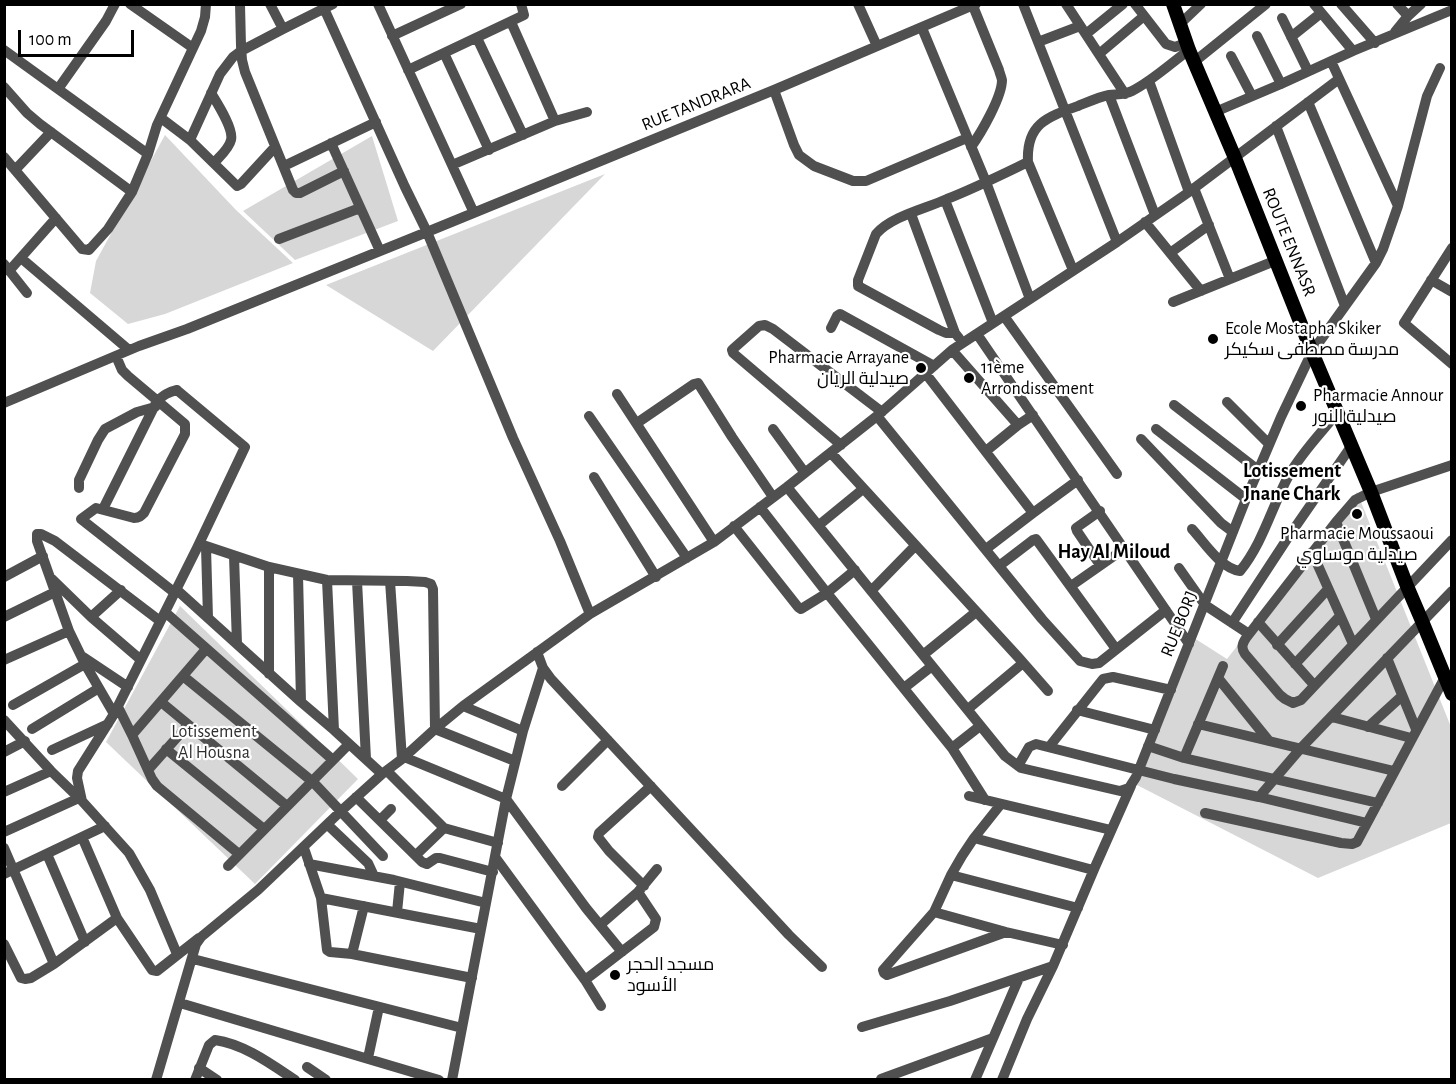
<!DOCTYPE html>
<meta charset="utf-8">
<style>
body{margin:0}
#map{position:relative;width:1456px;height:1084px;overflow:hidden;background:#fff;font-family:"Alegreya Sans",sans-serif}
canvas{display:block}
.frame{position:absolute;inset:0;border:6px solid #000;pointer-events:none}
.scale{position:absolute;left:18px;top:30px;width:116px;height:27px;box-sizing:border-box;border:3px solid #000;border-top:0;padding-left:8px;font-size:18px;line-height:21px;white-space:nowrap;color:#000;-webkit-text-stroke:4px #fff;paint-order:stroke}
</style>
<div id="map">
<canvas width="1456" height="1084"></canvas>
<div class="frame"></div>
<div class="scale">100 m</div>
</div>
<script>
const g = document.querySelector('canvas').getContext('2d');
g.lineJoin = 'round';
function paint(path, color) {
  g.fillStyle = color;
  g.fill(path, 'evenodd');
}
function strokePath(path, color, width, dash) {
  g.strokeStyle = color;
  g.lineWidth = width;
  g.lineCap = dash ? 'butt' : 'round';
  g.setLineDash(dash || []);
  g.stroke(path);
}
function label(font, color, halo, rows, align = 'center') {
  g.font = font + ' "Alegreya Sans",Cairo,sans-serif';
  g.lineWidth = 4.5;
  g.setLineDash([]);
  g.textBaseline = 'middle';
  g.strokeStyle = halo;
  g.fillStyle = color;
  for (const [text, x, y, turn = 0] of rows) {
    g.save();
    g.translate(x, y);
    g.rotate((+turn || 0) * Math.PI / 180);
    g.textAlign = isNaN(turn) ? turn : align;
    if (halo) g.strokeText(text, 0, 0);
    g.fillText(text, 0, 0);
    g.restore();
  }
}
const green = new Path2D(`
 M 165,135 L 236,210 L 293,263 L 165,314 L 128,324 L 90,293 L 96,261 Z
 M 372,136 L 398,221 L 295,260 L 243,211 Z
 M 605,174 L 433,351 L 326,285 Z
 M 1357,492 L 1451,727 L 1451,823 L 1318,878 L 1137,785 L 1194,638 L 1227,659 Z
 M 180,606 L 358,779 L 255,884 L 106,742 Z`);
const minor = new Path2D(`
 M 130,4 L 193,48
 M 240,4 L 241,46 L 242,60 L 245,72 L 293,190 L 296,193 L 300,193 L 344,171
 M 270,4 L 283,29
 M 322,4 L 405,187 L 427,232 L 513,438 L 560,541 L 590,614
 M 378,4 L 474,213
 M 858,4 L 877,46
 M 1023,4 L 1117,242
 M 1066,4 L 1125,94
 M 1135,4 L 1166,44 L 1175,47 L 1186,43
 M 1314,4 L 1353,51
 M 1341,4 L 1375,43
 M 1397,4 L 1408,16
 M 1282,18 L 1308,71
 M 511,22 L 555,121
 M 1180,24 L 1201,4
 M 922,28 L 986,182 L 1030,299
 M 1395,32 L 1408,16 L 1421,4
 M 1086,34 L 1123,4
 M 392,36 L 461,4
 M 1257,36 L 1281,84
 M 1291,37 L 1321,13
 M 477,38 L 523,135
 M 1038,42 L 1080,26
 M 4,50 L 148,154
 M 444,53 L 489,150
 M 1099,54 L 1144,16
 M 1231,56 L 1252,96
 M 1194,62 L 1266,4
 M 408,70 L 522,16 L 524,15 L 521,4
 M 1149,81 L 1189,192
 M 4,87 L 27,113 L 40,124 L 132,192
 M 58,89 L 106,21 L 115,4
 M 774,90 L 794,145 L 799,155 L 814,166 L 853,181 L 866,181 L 967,138
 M 211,93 C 217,103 234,129 231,140 C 229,149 219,157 214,163
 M 1109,95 L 1155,215
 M 1308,102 L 1376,263
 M 1215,112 L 1281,84 L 1353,51 L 1452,10
 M 161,118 L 190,140 L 237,186 L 241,184 L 275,147
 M 1276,126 L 1345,306
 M 190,140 L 220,74 L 233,57 L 241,51 L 283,29 L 333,4
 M 331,143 L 380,251
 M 971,147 C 981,133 1002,97 1002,80 C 1002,79 999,71 999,70 L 973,6
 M 4,157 L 82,249 L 89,250 L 108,229 L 132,192 L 148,154 L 157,125 L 201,31 L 205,17 L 206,4
 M 1028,162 L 1073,270
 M 452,165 L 555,121 L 587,112
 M 284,166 L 376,122
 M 15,170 L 51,132
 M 1194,188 L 1230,279
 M 945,200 L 993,323
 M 1398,206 L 1427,96 L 1440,68
 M 911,214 L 955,333 L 959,338
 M 1145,222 L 1201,291
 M 279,239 L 360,208
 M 1452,248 L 1404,323 L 1452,364
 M 1170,253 L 1209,225
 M 21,258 L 129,350
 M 4,264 L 27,293
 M 9,271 L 56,218
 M 1431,280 L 1452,292
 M 1173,302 L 1277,260
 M 1004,316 L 1117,474
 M 831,328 L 837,316 L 840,314 L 934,366
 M 955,333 L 946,333 L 939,330 L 858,286 L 858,280 L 876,234 C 892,216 925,209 947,199 C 975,188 1001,175 1028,162 C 1026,124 1047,117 1078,106 C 1088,102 1099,97 1109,95 C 1117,94 1124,95 1132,91 C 1152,81 1170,64 1189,50
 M 977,334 L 1189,644
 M 952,350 L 1018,425
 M 116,356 L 122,370 L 128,376 L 185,424 L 185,434 L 144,513 C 141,516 139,518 134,518 L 96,508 L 81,519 L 175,593
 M 926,374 L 1033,513
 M 617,394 L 714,542
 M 1227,402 L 1269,444
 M 4,403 L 139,346 L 187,329 L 427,232 L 774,90 L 976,4
 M 1174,405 L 1258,470
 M 589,416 L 687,558
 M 877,416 L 1042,619 L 1080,661 L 1092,664 L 1099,663 L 1166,610
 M 637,423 L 694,384 L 698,383 L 732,437 L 773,497
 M 773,429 L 805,473
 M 1156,429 L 1246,499
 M 1141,439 L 1221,523 L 1233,532
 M 841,445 L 733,353 L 732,350 L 733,349 L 759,326 L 765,325 L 773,329 L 882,412
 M 986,451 L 1018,425 L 1033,415
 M 831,453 L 1018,657 L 1048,691
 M 594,477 L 656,577
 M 787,487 L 1005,756 L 1021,768 L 1120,791 L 1129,788 L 1136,777 L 1246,499 L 1281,417 L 1312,352 L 1376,263 L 1383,249 L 1398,206 L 1331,61
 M 79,488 L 79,480 L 98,440 L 105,429 L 137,412 L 155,407
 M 760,507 L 827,593 L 952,748 L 985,800
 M 1100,511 L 1076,528 L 1077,531 L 1100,565
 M 1336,522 L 1246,638 C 1242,644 1241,648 1245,654 L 1280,695 L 1285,699 L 1293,703 L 1301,700 L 1452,540
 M 819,525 L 863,489
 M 734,526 L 798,607 L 801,609 L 827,593 L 855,570
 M 1192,529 C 1205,543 1220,568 1240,571 C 1263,543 1272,506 1289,475 C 1302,452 1322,432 1338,412
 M 200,544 L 269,567 L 327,580 L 407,581 L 425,582 L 431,584 L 433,589 L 435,729 L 515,761
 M 206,547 L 208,618
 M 986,549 L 1033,513 L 1078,480
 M 1312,552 L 1353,644
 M 234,556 L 237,644
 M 999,566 L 1033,540 L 1036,539 L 1116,649
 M 269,567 L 269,674
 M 1179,568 L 1205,605 L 1249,634
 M 298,574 L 301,702
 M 4,577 L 43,556
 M 52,579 L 91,617 L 141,660
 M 327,580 L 334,730
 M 357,581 L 366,759
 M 390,581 L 402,759
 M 1071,586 L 1124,549
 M 177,590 L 301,702 L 334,730 L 382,774
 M 871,591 L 915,546
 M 165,612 L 333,760
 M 4,617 L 55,592
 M 91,617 L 121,590
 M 1376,619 L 1336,522 L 1355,500 L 1371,492 L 1452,465
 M 1258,622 L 1314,685
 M 1232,623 L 1289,536 L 1352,445
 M 1277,645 L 1328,589
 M 923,655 L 976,612
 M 83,657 L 128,687
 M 1387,658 L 1416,729
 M 4,660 L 69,631
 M 1295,664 L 1340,616
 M 543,668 L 551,679 L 789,935 L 822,967
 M 183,676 L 313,782 L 383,856
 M 1218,678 L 1269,741
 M 904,688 L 932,666
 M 161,702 L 287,806
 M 13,705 L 85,664
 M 463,706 L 523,731
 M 118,707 L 132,735 L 152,779 L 157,786 L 239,854
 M 968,709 L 1023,663
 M 1077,710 L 1155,730
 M 114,714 L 85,664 L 69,631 L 37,541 L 37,534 L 41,534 L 55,541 L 160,621
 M 1332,717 L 1411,738
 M 4,720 L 51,771 L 82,801 L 129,853 L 150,890 L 177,954
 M 1198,724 L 1394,771
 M 1368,727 L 1402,696
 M 32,729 L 99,688
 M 132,735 L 206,649
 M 1148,746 L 1184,758 L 1378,803
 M 1049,747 L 1103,679 L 1113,677 L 1171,690
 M 952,748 L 980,726
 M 166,749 L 264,829
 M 52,750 L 108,724
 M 4,752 L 25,741
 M 404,757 L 506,799 L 586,908 L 622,952
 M 1184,758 L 1223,666
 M 1018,766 L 1029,747 L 1036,744 L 1174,779 L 1259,797 L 1367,823
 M 148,770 L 188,725
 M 387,771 L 444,828 L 498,843
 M 562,786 L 608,740
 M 4,792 L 51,771
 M 969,796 L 1111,830
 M 356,797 L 422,862 L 427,864 L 436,858 L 440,858 L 493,872
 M 1259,797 L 1301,748 L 1452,591
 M 82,801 L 77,778 L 78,771 L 114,714 L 197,548 L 245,447 L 178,391 L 177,390 C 168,392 164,395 157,401 L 103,509
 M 1001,804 L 974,838 L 962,856 L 951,875 L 934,912 L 883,970 L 884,973 L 887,975 L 1006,932
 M 1205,813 L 1341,843 L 1352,844 L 1357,842 L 1445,677
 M 380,820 L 391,809
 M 328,825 L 368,863 L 374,876
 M 4,832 L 79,798
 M 82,837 L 117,918 L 152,970 L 157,971 L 199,938
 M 974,838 L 1093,870
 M 4,848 L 54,964
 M 304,848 L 321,898 L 327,950 L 330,952 L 352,954 L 472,978
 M 47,854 L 85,942
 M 416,855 L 444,828
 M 495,857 L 585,980 L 601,1006
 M 309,864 L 394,880 L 486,903
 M 228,866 L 349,744
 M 4,874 L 105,826
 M 951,875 L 1078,908
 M 644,886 L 609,851 L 598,837 L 599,833 L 651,786
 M 321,898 L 481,929
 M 397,912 L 400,882
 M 934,912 L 1006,932 L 1063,945
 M 600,925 L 638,892 L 657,869
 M 4,944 L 21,978 L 25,979 L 31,978 L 54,964 L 117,918
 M 352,954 L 364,906
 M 193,959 L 462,1028
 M 585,980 L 654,927 L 656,919 L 638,892
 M 180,1003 L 439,1080
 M 862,1027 L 950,1001 L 1053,966
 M 368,1058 L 379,1007
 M 307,1067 L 326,1080
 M 199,1068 L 217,1080
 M 881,1079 L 993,1038
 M 156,1080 L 196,944 L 201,937 L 258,890 L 341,811 L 382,774 L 402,759 L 435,729 L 463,706 L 590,614 L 714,542 L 787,487 L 877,416 L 952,350 L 1117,242 L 1189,192 L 1339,79
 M 195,1080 L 209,1045 L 215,1040 C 244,1044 271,1064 295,1080
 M 452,1080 L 506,799 L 523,731 L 543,668 L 537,652
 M 975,1080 L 1019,978
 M 1002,1080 L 1027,1019 L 1053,966 L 1095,867 L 1131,786`);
const major = new Path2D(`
 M 1173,4 L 1189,50 L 1235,158 L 1312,352 L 1371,492 L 1407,586 L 1422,621 L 1452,694`);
const markers = [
 [1213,339,6,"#000"],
 [921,368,6,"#000"],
 [969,378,6,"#000"],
 [1301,406,6,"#000"],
 [1357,514,6,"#000"],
 [615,975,6,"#000"]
];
const streetNames = [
 ["RUE TANDRARA",696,104,-22],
 ["ROUTE ENNASR",1289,242,68],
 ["RUE BORJ",1179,624,-68]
];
const poiNames = [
 ["Ecole Mostapha Skiker",1225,329],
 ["مدرسة مصطفى سكيكر",1225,350],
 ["Pharmacie Arrayane",909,358,"right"],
 ["صيدلية الريان",909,379,"right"],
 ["11ème",981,368],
 ["Arrondissement",981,389],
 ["Pharmacie Annour",1313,396],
 ["صيدلية النور",1313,417],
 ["Pharmacie Moussaoui",1357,534,"center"],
 ["صيدلية موساوي",1357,555,"center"],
 ["مسجد الحجر",627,965],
 ["الأسود",627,986]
];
const parkNames = [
 ["Lotissement",214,732],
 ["Al Housna",214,753]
];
const neighbourhoodNames = [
 ["Lotissement",1292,471],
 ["Jnane Chark",1292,494],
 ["Hay Al Miloud",1114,552]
];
paint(green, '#d7d7d7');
strokePath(minor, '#505050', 10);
strokePath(major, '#000', 14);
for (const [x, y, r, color] of markers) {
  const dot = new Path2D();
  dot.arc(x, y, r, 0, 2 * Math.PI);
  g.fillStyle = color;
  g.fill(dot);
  strokePath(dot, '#fff', 2);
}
label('18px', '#000', '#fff', streetNames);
label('18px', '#000', '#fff', poiNames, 'left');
label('18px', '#2e2e2e', '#fff', parkNames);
label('bold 20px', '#000', '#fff', neighbourhoodNames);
</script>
